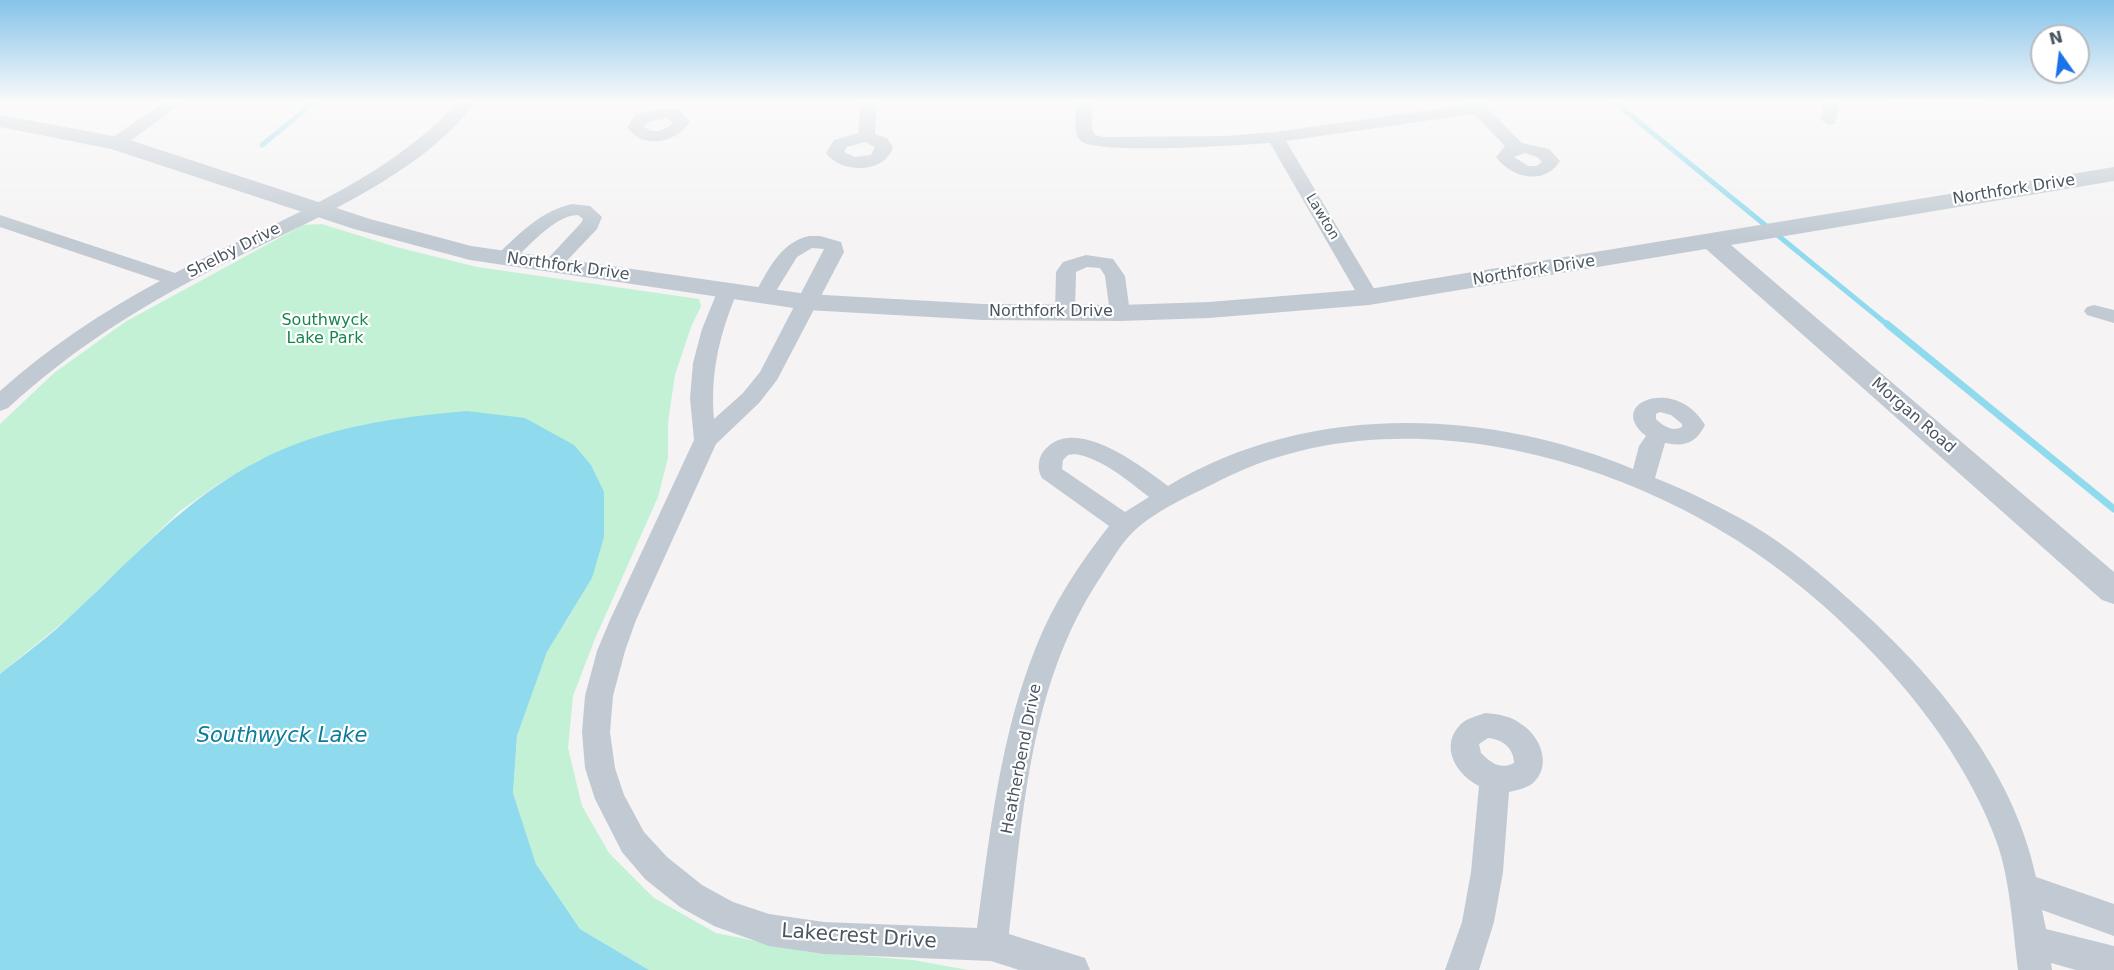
<!DOCTYPE html>
<style>
body{margin:0}
#map{position:relative;width:2114px;height:970px;overflow:hidden;background:#f5f3f3;font-family:"DejaVu Sans",sans-serif}
canvas{display:block}
.north{position:absolute;left:2030px;top:24px;width:60px;height:60px;box-sizing:border-box;background:#fff;border:2px solid #b7bbc0;border-radius:50%;rotate:346deg;font-size:16px;font-weight:700;line-height:24px;text-align:center;color:#4a5661}
.north::after{content:'';display:block;margin:auto;width:21px;height:27px;background:#1a73e8;clip-path:polygon(50% 0,100% 100%,50% 72%,0 100%)}
</style>
<div id="map">
<canvas width="2114" height="970"></canvas>
<div class="north">N</div>
</div>
<script>
const g = document.querySelector('canvas').getContext('2d');
g.lineJoin = 'round';
function paint(path, color) {
  g.fillStyle = color;
  g.fill(path, 'evenodd');
}
function strokePath(path, color, width, dash) {
  g.strokeStyle = color;
  g.lineWidth = width;
  g.lineCap = dash ? 'butt' : 'round';
  g.setLineDash(dash || []);
  g.stroke(path);
}
function label(font, color, halo, rows, align = 'center') {
  g.font = font + ' "DejaVu Sans",sans-serif';
  g.lineWidth = 4.5;
  g.setLineDash([]);
  g.textBaseline = 'middle';
  g.strokeStyle = halo;
  g.fillStyle = color;
  for (const [text, x, y, turn = 0] of rows) {
    g.save();
    g.translate(x, y);
    g.rotate((+turn || 0) * Math.PI / 180);
    g.textAlign = isNaN(turn) ? turn : align;
    if (halo) g.strokeText(text, 0, 0);
    g.fillText(text, 0, 0);
    g.restore();
  }
}
const green = new Path2D(`
 M 322,224 L 396,247 L 477,267 L 699,299 L 701,306 L 691,327 L 675,375 L 668,422 L 668,458 L 658,497 L 594,641 L 573,696 L 568,748 L 582,806 L 609,853 L 654,898 L 716,933 L 809,952 L 913,960 L 968,970 L 649,970 L 580,929 L 536,864 L 513,793 L 517,736 L 547,652 L 592,578 L 261,459 L 220,483 L 180,511 L 72,615 L 0,674 L 0,424 L 54,373 L 125,322 L 303,225 Z`);
const water = new Path2D(`
 M 467,411 L 525,418 L 574,445 L 591,465 L 604,492 L 604,537 L 592,578 L 547,652 L 517,736 L 513,793 L 536,864 L 580,929 L 649,970 L 0,970 L 0,674 C 25,654 51,635 74,613 C 133,558 187,497 260,460 C 324,427 396,417 467,411 Z`);
const streamFar1 = new Path2D(`
 M 1613,101 L 1889,326
 M 262,145 L 316,101`);
const stream = new Path2D(`
 M 1887,324 L 2114,509`);
const minor = new Path2D(`
 M 166,101 L 185,101 L 122,147 L 110,147 L 107,143 L 110,139 Z
 M 459,101 L 476,101 C 420,180 291,228 206,273 C 134,310 68,353 8,408 L 0,411 L 0,391 C 48,348 102,312 160,281 L 0,227 L 0,215 L 175,273 C 272,222 383,184 459,101 Z
 M 861,101 L 877,101 L 875,134 L 887,138 L 893,147 C 885,174 841,174 826,153 L 834,140 L 858,133 ZM 865,142 L 875,147 L 871,155 L 855,157 L 844,152 L 847,147 Z
 M 1077,101 L 1093,101 L 1092,128 L 1095,135 L 1103,137 L 1225,136 L 1275,132 L 1466,105 L 1463,101 L 1480,101 L 1522,143 L 1549,149 L 1560,161 C 1545,186 1511,178 1496,157 L 1505,146 L 1474,114 L 1286,141 L 1379,297 L 1376,301 L 1369,303 L 1362,301 L 1359,297 L 1270,143 C 1242,145 1098,155 1081,141 C 1072,133 1076,112 1077,101 ZM 1525,153 L 1537,157 L 1542,162 L 1537,166 L 1528,166 L 1514,157 Z
 M 1824,101 L 1840,101 L 1835,124 L 1829,125 L 1821,120 Z
 M 1892,101 L 1981,101 L 1973,106 L 1900,106 L 1894,104 Z
 M 667,108 L 681,111 L 690,122 C 676,143 643,150 627,127 L 636,114 ZM 667,118 L 673,123 C 664,130 654,135 644,127 L 648,122 Z
 M 572,204 L 590,206 L 602,217 L 597,229 L 558,270 L 544,270 L 541,266 L 581,223 L 583,219 L 578,215 C 556,214 527,248 512,262 L 498,262 L 495,258 L 498,254 C 520,233 541,211 572,204 Z
 M 809,236 L 820,236 L 841,242 L 844,252 L 777,380 L 759,403 L 716,444 L 636,620 L 625,651 L 613,696 L 610,732 L 615,768 L 624,795 L 644,832 L 667,857 L 702,885 L 733,902 L 769,914 L 824,922 L 977,928 C 990,833 1000,736 1036,647 C 1053,603 1080,563 1109,526 L 1042,478 C 1037,470 1038,459 1043,452 C 1073,412 1142,467 1168,486 C 1307,402 1486,408 1633,469 L 1639,446 L 1646,436 C 1604,403 1676,375 1705,425 C 1696,443 1685,447 1665,443 L 1655,478 C 1688,491 1721,507 1752,525 C 1789,547 1822,575 1853,603 C 1934,675 2013,768 2036,877 L 2114,904 L 2114,936 L 2042,910 L 2046,929 L 2114,946 L 2114,970 L 2076,970 L 2051,963 L 2052,970 L 2018,970 C 2013,931 2010,879 1997,843 C 1984,806 1963,769 1941,736 C 1892,664 1812,588 1738,541 C 1592,448 1384,399 1223,479 C 1194,494 1157,509 1133,532 C 1120,545 1110,563 1100,578 C 1030,683 1023,812 1009,934 L 1085,958 L 1090,970 L 1019,970 L 991,961 L 824,954 L 769,946 L 714,926 L 680,907 L 645,879 L 622,852 L 595,799 L 585,768 L 582,732 L 585,696 L 597,651 L 610,620 L 694,440 L 690,398 L 693,363 L 702,329 L 718,290 L 721,286 L 735,286 L 738,290 C 720,333 710,372 714,419 L 743,393 L 760,372 L 824,249 L 812,248 L 797,257 L 771,299 L 764,301 L 757,299 L 754,295 C 768,271 779,243 809,236 ZM 1660,412 L 1671,415 L 1682,424 L 1682,427 C 1672,432 1663,426 1656,419 L 1656,414 ZM 1075,454 C 1103,459 1127,480 1149,497 L 1125,512 L 1062,469 L 1063,460 L 1068,455 Z
 M 1086,255 L 1113,259 L 1125,276 L 1130,313 L 1127,318 L 1120,319 L 1113,318 L 1110,313 L 1105,276 L 1100,268 L 1087,267 L 1076,272 L 1075,313 L 1072,318 L 1065,319 L 1058,318 L 1055,313 L 1056,272 L 1063,262 Z
 M 2094,305 L 2114,310 L 2114,323 L 2087,315 L 2084,311 L 2087,307 Z
 M 1485,713 C 1498,714 1511,716 1521,724 C 1539,735 1552,763 1535,781 C 1529,788 1517,790 1509,792 L 1503,872 L 1494,922 L 1479,970 L 1445,970 L 1462,922 L 1471,872 L 1479,786 C 1457,775 1439,747 1460,725 C 1465,719 1477,716 1485,713 ZM 1488,738 C 1502,739 1514,748 1514,763 C 1500,770 1491,763 1481,753 L 1479,744 Z`);
const tertiary = new Path2D(`
 M 0,115 L 124,138 L 370,219 L 471,246 L 807,294 L 983,304 L 1120,305 L 1209,302 L 1369,289 L 2114,167 L 2114,181 L 1731,245 L 2114,572 L 2114,604 L 2102,600 L 1706,249 L 1369,305 L 1209,318 L 1120,321 L 983,320 L 807,310 L 470,260 L 354,229 L 111,149 L 0,127 Z`);
const farStreetnames = [
 ["Lawton",1322,217,59]
];
const streetNames = [
 ["Northfork Drive",2014,190,-9],
 ["Shelby Drive",234,251,-27],
 ["Northfork Drive",568,267,8],
 ["Northfork Drive",1534,271,-9],
 ["Northfork Drive",1051,312],
 ["Morgan Road",1913,416,41],
 ["Heatherbend Drive",1022,759,-79]
];
const parkNames = [
 ["Southwyck",325,321],
 ["Lake Park",325,339]
];
const nearStreetnames = [
 ["Lakecrest Drive",859,937,4]
];
const nearWaternames = [
 ["Southwyck Lake",282,737]
];
paint(green, '#c3f1d5');
paint(water, '#90daee');
strokePath(streamFar1, '#90daee', 5);
strokePath(stream, '#90daee', 7);
paint(minor, '#c1cad2');
paint(tertiary, '#c1cad2');
const sky = g.createLinearGradient(0, 0, 0, 237);
sky.addColorStop(0, '#85c3ea');
sky.addColorStop(0.43, '#fafafa');
sky.addColorStop(1, '#fafafa00');
g.fillStyle = sky;
g.fillRect(0, 0, 2114, 237);
label('14px', '#4a5661', '#fff', farStreetnames);
label('16px', '#4a5661', '#fff', streetNames);
label('16px', '#17864f', '#fff', parkNames);
label('20px', '#4a5661', '#fff', nearStreetnames);
label('italic 21px', '#0c7c9b', '#fff', nearWaternames);
</script>
